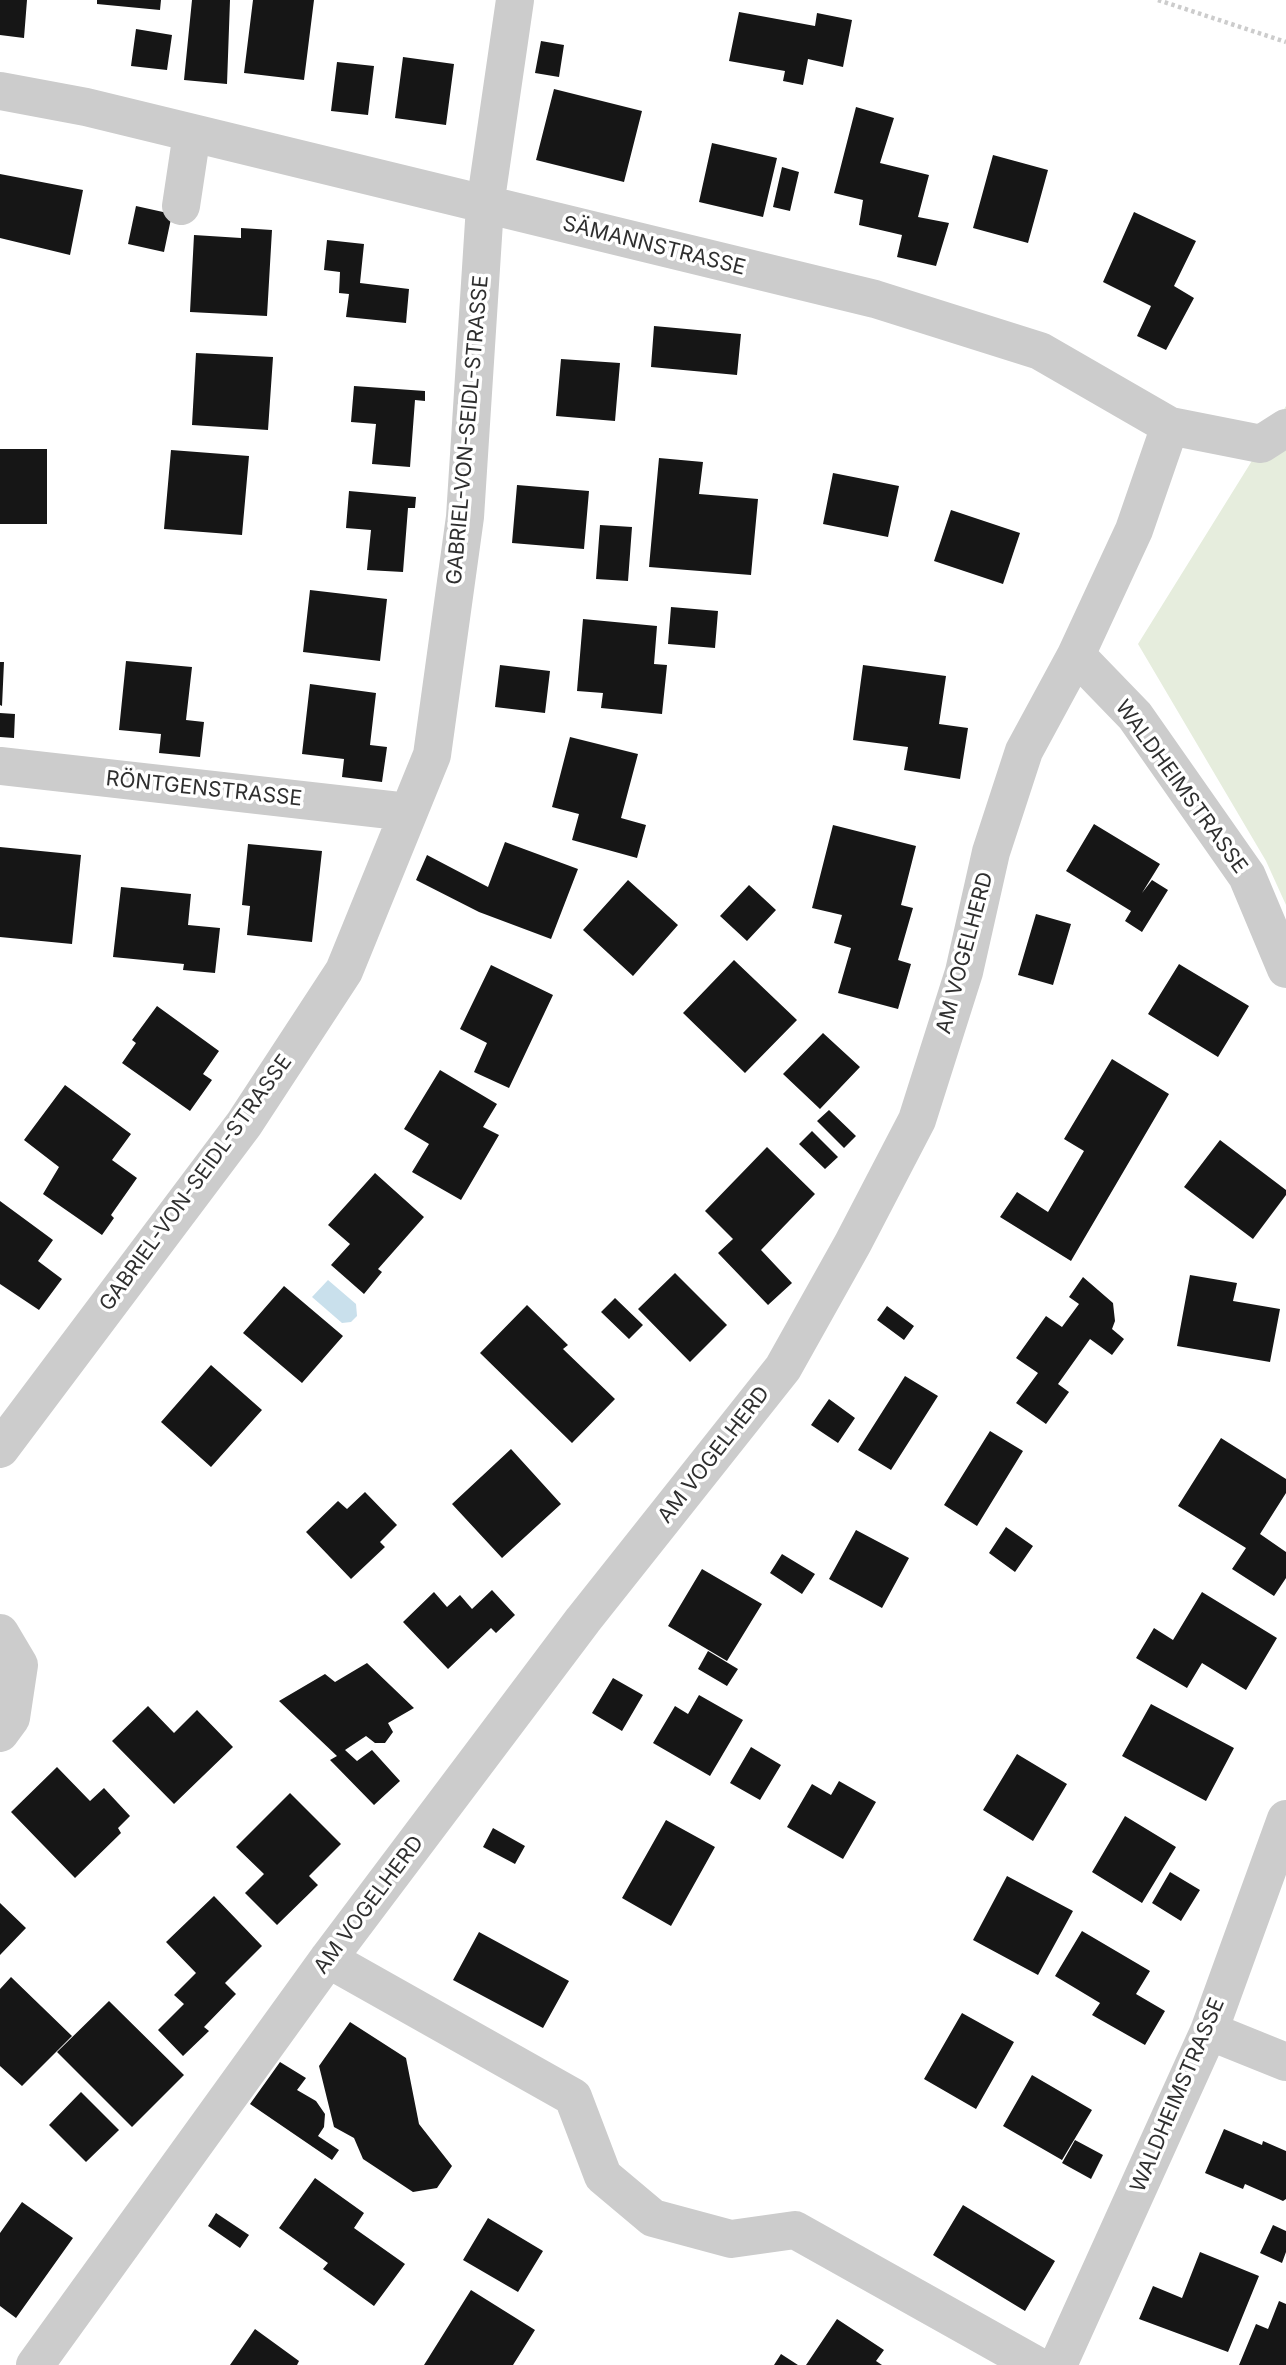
<!DOCTYPE html>
<meta charset="utf-8">
<style>
body{margin:0}
canvas{display:block;background:#fff}
</style>
<canvas width="1286" height="2365"></canvas>
<script>
const g = document.querySelector('canvas').getContext('2d');
g.lineJoin = 'round';
function paint(path, color) {
  g.fillStyle = color;
  g.fill(path, 'evenodd');
}
function strokePath(path, color, width, dash) {
  g.strokeStyle = color;
  g.lineWidth = width;
  g.lineCap = dash ? 'butt' : 'round';
  g.setLineDash(dash || []);
  g.stroke(path);
}
function label(font, color, halo, rows, align = 'center') {
  g.font = font + ' Inter,sans-serif';
  g.lineWidth = 7;
  g.setLineDash([]);
  g.textBaseline = 'middle';
  g.strokeStyle = halo;
  g.fillStyle = color;
  for (const [text, x, y, turn = 0] of rows) {
    g.save();
    g.translate(x, y);
    g.rotate((+turn || 0) * Math.PI / 180);
    g.textAlign = isNaN(turn) ? turn : align;
    if (halo) g.strokeText(text, 0, 0);
    g.fillText(text, 0, 0);
    g.restore();
  }
}
const green = new Path2D(`
 M 1286,406 L 1286,905 L 1266,861 L 1138,644 Z`);
const water = new Path2D(`
 M 328,1280 L 356,1304 L 357,1316 L 351,1322 L 342,1323 L 312,1297 Z`);
const building = new Path2D(`
 M 0,0 L 27,0 L 24,38 L 0,35 Z
 M 97,0 L 161,0 L 160,10 L 97,4 Z
 M 192,0 L 230,0 L 227,84 L 184,80 Z
 M 253,0 L 314,0 L 304,80 L 244,73 Z
 M 739,12 L 815,26 L 817,13 L 852,20 L 843,67 L 808,59 L 803,85 L 783,81 L 785,71 L 729,61 Z
 M 136,29 L 172,35 L 167,70 L 131,66 Z
 M 541,41 L 564,45 L 559,77 L 535,73 Z
 M 403,57 L 454,64 L 446,125 L 395,118 Z
 M 337,62 L 374,66 L 368,115 L 331,111 Z
 M 554,89 L 642,111 L 624,182 L 536,160 Z
 M 856,107 L 894,118 L 880,163 L 929,175 L 918,217 L 949,223 L 936,266 L 897,257 L 902,235 L 859,225 L 863,200 L 834,193 Z
 M 712,143 L 777,158 L 763,217 L 699,202 Z
 M 993,155 L 1048,170 L 1028,243 L 973,228 Z
 M 782,167 L 799,172 L 790,211 L 773,207 Z
 M 0,174 L 83,190 L 70,255 L 0,238 Z
 M 136,206 L 172,214 L 164,252 L 128,244 Z
 M 1134,212 L 1196,241 L 1174,286 L 1194,298 L 1166,350 L 1137,336 L 1151,306 L 1103,282 Z
 M 241,228 L 272,230 L 267,316 L 190,312 L 194,235 L 241,238 Z
 M 327,240 L 364,244 L 360,283 L 409,289 L 406,323 L 346,317 L 349,294 L 339,293 L 340,272 L 324,270 Z
 M 654,326 L 741,334 L 737,375 L 651,367 Z
 M 196,353 L 273,357 L 268,430 L 192,425 Z
 M 561,359 L 620,363 L 615,421 L 556,416 Z
 M 354,386 L 425,391 L 425,401 L 415,400 L 410,467 L 372,464 L 376,424 L 351,422 Z
 M 0,449 L 47,449 L 47,524 L 0,524 Z
 M 171,450 L 249,456 L 242,535 L 164,529 Z
 M 659,458 L 703,462 L 699,494 L 758,499 L 751,575 L 649,567 Z
 M 833,473 L 899,486 L 888,537 L 823,524 Z
 M 517,485 L 589,491 L 584,549 L 512,543 Z
 M 349,491 L 416,497 L 415,508 L 408,508 L 403,572 L 367,570 L 371,530 L 346,528 Z
 M 951,510 L 1020,533 L 1003,584 L 934,561 Z
 M 600,525 L 632,527 L 628,581 L 596,579 Z
 M 310,590 L 387,599 L 380,661 L 303,652 Z
 M 671,607 L 718,611 L 715,648 L 668,644 Z
 M 583,619 L 657,626 L 654,664 L 667,665 L 662,714 L 601,708 L 603,693 L 577,691 Z
 M 126,661 L 192,667 L 186,720 L 204,722 L 200,757 L 159,753 L 161,734 L 119,730 Z
 M 0,662 L 4,662 L 2,706 L 0,705 Z
 M 500,665 L 550,671 L 545,713 L 495,707 Z
 M 863,665 L 946,676 L 939,724 L 968,728 L 960,779 L 904,770 L 908,747 L 853,740 Z
 M 310,684 L 376,693 L 370,745 L 387,747 L 382,782 L 342,777 L 344,759 L 302,754 Z
 M 0,713 L 15,714 L 14,738 L 0,737 Z
 M 570,737 L 638,754 L 621,818 L 646,825 L 637,858 L 572,840 L 579,814 L 552,807 Z
 M 1094,824 L 1160,864 L 1142,893 L 1152,880 L 1168,890 L 1142,932 L 1125,921 L 1131,911 L 1066,871 Z
 M 833,825 L 916,846 L 901,905 L 913,908 L 898,960 L 911,964 L 898,1009 L 838,993 L 851,948 L 834,943 L 842,915 L 812,908 Z
 M 505,842 L 578,869 L 551,939 L 479,912 L 416,880 L 427,855 L 488,887 Z
 M 248,844 L 322,851 L 312,942 L 247,935 L 250,906 L 242,905 Z
 M 0,847 L 81,855 L 72,944 L 0,937 Z
 M 628,880 L 678,925 L 633,976 L 583,930 Z
 M 749,885 L 776,910 L 747,941 L 720,916 Z
 M 121,887 L 191,894 L 188,925 L 220,928 L 215,973 L 183,970 L 184,964 L 113,957 Z
 M 1036,914 L 1071,924 L 1053,985 L 1018,975 Z
 M 734,960 L 797,1020 L 745,1073 L 683,1013 Z
 M 1179,964 L 1249,1006 L 1218,1057 L 1148,1014 Z
 M 491,965 L 553,995 L 509,1088 L 474,1072 L 487,1043 L 460,1029 Z
 M 157,1006 L 219,1051 L 203,1074 L 212,1080 L 190,1111 L 122,1063 L 136,1043 L 132,1040 Z
 M 823,1033 L 860,1067 L 820,1109 L 783,1074 Z
 M 1112,1059 L 1169,1094 L 1071,1261 L 1000,1217 L 1017,1192 L 1048,1212 L 1084,1151 L 1064,1139 Z
 M 440,1070 L 497,1104 L 483,1127 L 499,1135 L 461,1200 L 412,1172 L 429,1144 L 404,1129 Z
 M 65,1085 L 131,1134 L 112,1160 L 137,1178 L 111,1215 L 114,1218 L 102,1235 L 43,1194 L 59,1167 L 24,1140 Z
 M 829,1110 L 856,1136 L 844,1148 L 817,1121 Z
 M 812,1131 L 838,1157 L 825,1169 L 799,1144 Z
 M 1220,1140 L 1286,1190 L 1286,1195 L 1253,1239 L 1184,1187 Z
 M 767,1147 L 815,1194 L 761,1250 L 792,1283 L 768,1305 L 718,1253 L 733,1239 L 705,1211 Z
 M 375,1173 L 424,1217 L 378,1269 L 382,1272 L 364,1294 L 331,1265 L 350,1244 L 328,1225 Z
 M 0,1201 L 53,1240 L 38,1261 L 62,1279 L 39,1310 L 0,1284 Z
 M 675,1273 L 727,1325 L 690,1362 L 638,1309 Z
 M 1190,1275 L 1237,1283 L 1233,1301 L 1280,1309 L 1270,1362 L 1177,1346 Z
 M 1083,1277 L 1113,1303 L 1115,1321 L 1112,1329 L 1124,1339 L 1112,1355 L 1090,1339 L 1058,1384 L 1069,1392 L 1046,1424 L 1016,1403 L 1038,1373 L 1016,1358 L 1046,1316 L 1062,1327 L 1079,1304 L 1069,1297 Z
 M 284,1286 L 343,1336 L 302,1383 L 243,1333 Z
 M 615,1298 L 643,1325 L 629,1339 L 601,1312 Z
 M 527,1305 L 568,1345 L 563,1349 L 615,1399 L 572,1443 L 480,1353 Z
 M 887,1306 L 914,1326 L 904,1340 L 877,1320 Z
 M 211,1365 L 262,1410 L 211,1467 L 161,1422 Z
 M 905,1376 L 938,1396 L 891,1470 L 858,1450 Z
 M 829,1399 L 855,1418 L 838,1443 L 811,1425 Z
 M 990,1431 L 1023,1451 L 977,1526 L 944,1505 Z
 M 1221,1438 L 1286,1479 L 1286,1493 L 1260,1534 L 1286,1552 L 1286,1578 L 1274,1596 L 1232,1569 L 1246,1548 L 1178,1506 Z
 M 511,1449 L 561,1504 L 502,1558 L 452,1504 Z
 M 365,1492 L 397,1525 L 380,1542 L 385,1547 L 351,1579 L 306,1532 L 338,1501 L 347,1509 Z
 M 1006,1527 L 1033,1546 L 1015,1572 L 989,1553 Z
 M 856,1530 L 909,1558 L 882,1608 L 829,1579 Z
 M 782,1554 L 815,1574 L 802,1594 L 770,1573 Z
 M 702,1569 L 762,1604 L 727,1661 L 668,1626 Z
 M 492,1590 L 515,1615 L 496,1633 L 491,1628 L 448,1669 L 403,1622 L 434,1592 L 447,1607 L 460,1595 L 472,1609 Z
 M 1202,1592 L 1277,1638 L 1246,1690 L 1202,1663 L 1187,1688 L 1136,1658 L 1154,1628 L 1173,1640 Z
 M 708,1651 L 738,1669 L 727,1686 L 698,1669 Z
 M 367,1663 L 414,1708 L 388,1723 L 393,1732 L 385,1743 L 375,1743 L 366,1736 L 345,1750 L 357,1761 L 372,1750 L 400,1781 L 374,1805 L 330,1760 L 337,1756 L 279,1701 L 325,1674 L 335,1682 Z
 M 613,1678 L 643,1695 L 622,1731 L 592,1713 Z
 M 699,1695 L 743,1720 L 710,1776 L 653,1743 L 675,1706 L 688,1714 Z
 M 1151,1704 L 1234,1748 L 1206,1801 L 1122,1756 Z
 M 148,1706 L 174,1733 L 197,1710 L 233,1747 L 174,1804 L 112,1741 Z
 M 751,1747 L 781,1765 L 760,1800 L 730,1783 Z
 M 1017,1754 L 1067,1784 L 1033,1841 L 983,1810 Z
 M 57,1767 L 90,1801 L 104,1788 L 130,1816 L 118,1828 L 121,1833 L 75,1878 L 11,1812 Z
 M 839,1781 L 876,1802 L 843,1859 L 787,1827 L 812,1784 L 831,1795 Z
 M 290,1793 L 341,1844 L 309,1876 L 318,1885 L 277,1925 L 245,1893 L 264,1874 L 236,1847 Z
 M 1125,1816 L 1176,1847 L 1142,1903 L 1092,1872 Z
 M 666,1820 L 715,1847 L 671,1926 L 622,1898 Z
 M 493,1828 L 525,1846 L 515,1864 L 483,1847 Z
 M 1170,1872 L 1200,1890 L 1181,1921 L 1152,1903 Z
 M 1007,1876 L 1073,1911 L 1038,1975 L 973,1940 Z
 M 214,1896 L 262,1946 L 225,1983 L 236,1994 L 204,2027 L 209,2031 L 183,2056 L 158,2030 L 184,2004 L 174,1995 L 196,1973 L 166,1942 Z
 M 0,1903 L 26,1928 L 0,1955 Z
 M 1082,1931 L 1150,1971 L 1136,1994 L 1165,2011 L 1145,2045 L 1092,2015 L 1100,2003 L 1055,1976 Z
 M 479,1932 L 569,1981 L 543,2028 L 453,1980 Z
 M 11,1977 L 72,2036 L 22,2086 L 0,2066 L 0,1989 Z
 M 109,2001 L 184,2075 L 132,2127 L 57,2052 Z
 M 962,2013 L 1014,2042 L 976,2109 L 924,2079 Z
 M 350,2022 L 406,2058 L 419,2124 L 452,2166 L 437,2188 L 413,2192 L 363,2159 L 354,2138 L 334,2127 L 319,2066 Z
 M 280,2062 L 306,2078 L 297,2090 L 316,2101 L 325,2114 L 324,2127 L 318,2136 L 339,2150 L 332,2160 L 250,2104 Z
 M 1032,2075 L 1092,2110 L 1062,2160 L 1003,2126 Z
 M 81,2092 L 119,2130 L 86,2162 L 49,2125 Z
 M 1224,2129 L 1262,2145 L 1263,2141 L 1286,2151 L 1286,2199 L 1283,2201 L 1245,2184 L 1243,2189 L 1205,2173 Z
 M 1075,2140 L 1103,2155 L 1091,2179 L 1062,2163 Z
 M 315,2178 L 364,2213 L 354,2228 L 405,2264 L 374,2306 L 323,2269 L 328,2263 L 279,2228 Z
 M 22,2202 L 73,2238 L 16,2318 L 0,2306 L 0,2233 Z
 M 963,2205 L 1055,2261 L 1025,2311 L 933,2255 Z
 M 216,2213 L 249,2235 L 240,2248 L 208,2226 Z
 M 488,2218 L 543,2251 L 518,2292 L 463,2260 Z
 M 1273,2225 L 1286,2231 L 1286,2252 L 1282,2263 L 1260,2253 Z
 M 1200,2252 L 1259,2276 L 1228,2352 L 1139,2319 L 1153,2286 L 1182,2298 Z
 M 471,2290 L 535,2330 L 513,2365 L 424,2365 Z
 M 1279,2301 L 1286,2304 L 1286,2365 L 1239,2365 L 1256,2324 L 1268,2329 Z
 M 837,2319 L 884,2350 L 876,2361 L 882,2365 L 806,2365 Z
 M 255,2329 L 299,2361 L 297,2365 L 230,2365 Z
 M 781,2354 L 798,2365 L 774,2365 Z`);
const path = new Path2D(`
 M 1158,0 L 1286,42`);
const minor = new Path2D(`
 M 0,91 L 86,107 L 875,299 L 1040,351 L 1170,426 L 1261,444 L 1286,428
 M 181,206 L 192,133
 M 1076,655 L 1135,716 L 1247,876 L 1286,969
 M 0,766 L 408,812
 M 0,1449 L 244,1124 L 344,971 L 432,755 L 465,517 L 485,206 L 515,0
 M 0,1633 L 19,1665 L 11,1718 L 0,1733
 M 328,1959 L 573,2097 L 603,2176 L 653,2218 L 731,2239 L 795,2230 L 1036,2365
 M 1209,2031 L 1286,2062
 M 35,2365 L 328,1959 L 583,1620 L 783,1368 L 853,1243 L 917,1120 L 964,972 L 991,852 L 1024,751 L 1076,655 L 1134,530 L 1170,426
 M 1058,2365 L 1209,2031 L 1286,1819`);
const streetNames = [
 ["SÄMANNSTRASSE",654,246,14],
 ["GABRIEL-VON-SEIDL-STRASSE",468,430,-85],
 ["WALDHEIMSTRASSE",1181,787,54],
 ["RÖNTGENSTRASSE",204,789,6],
 ["AM VOGELHERD",965,953,-75],
 ["GABRIEL-VON-SEIDL-STRASSE",196,1183,-54],
 ["AM VOGELHERD",714,1455,-52],
 ["AM VOGELHERD",369,1905,-53],
 ["WALDHEIMSTRASSE",1178,2095,-67]
];
paint(green, '#e6eddd');
paint(water, '#c9e0ec');
paint(building, '#161616');
strokePath(path, '#ccc', 4.5, [3.5, 3.5]);
strokePath(minor, '#ccc', 38);
label('21px', '#2f2f2f', '#fff', streetNames);
</script>
